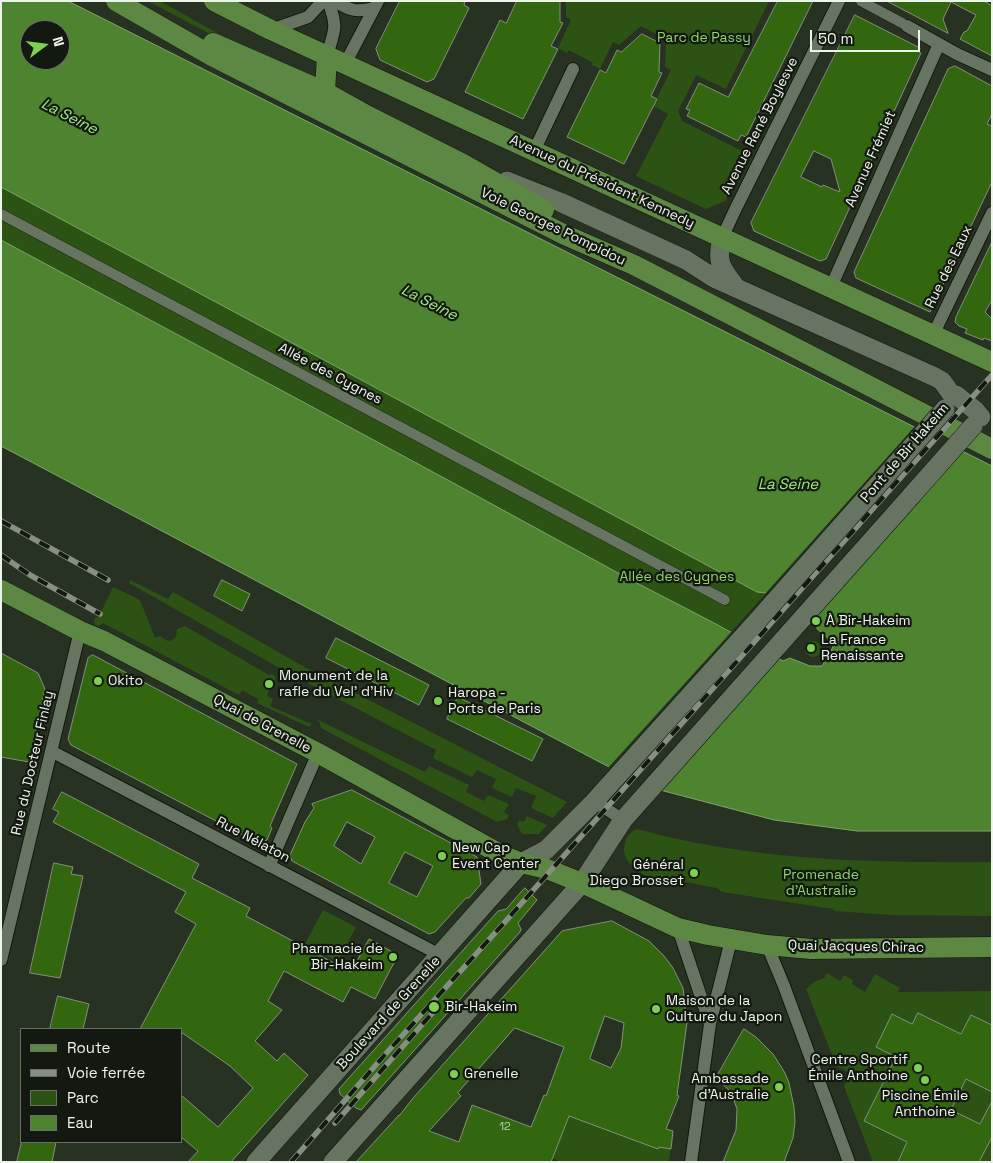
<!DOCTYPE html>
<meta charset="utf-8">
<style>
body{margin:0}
#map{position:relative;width:993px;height:1163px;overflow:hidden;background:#273222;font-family:"Space Grotesk",sans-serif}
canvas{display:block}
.frame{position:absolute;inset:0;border:2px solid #edf4ea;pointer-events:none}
.legend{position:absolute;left:20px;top:1028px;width:162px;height:115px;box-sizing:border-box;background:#131811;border:1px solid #6a7068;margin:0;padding:6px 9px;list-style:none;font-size:15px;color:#edf4ea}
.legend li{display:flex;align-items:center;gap:10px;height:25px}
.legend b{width:25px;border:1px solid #6a7068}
.north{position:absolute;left:20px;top:20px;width:50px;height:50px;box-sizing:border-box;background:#131811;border:1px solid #6a7068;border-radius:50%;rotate:75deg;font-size:14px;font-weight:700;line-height:20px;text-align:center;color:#edf4ea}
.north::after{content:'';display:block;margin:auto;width:18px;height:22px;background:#7fd052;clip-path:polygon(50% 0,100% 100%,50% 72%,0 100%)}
.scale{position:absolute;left:810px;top:30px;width:110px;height:22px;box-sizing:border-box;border:2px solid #edf4ea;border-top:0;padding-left:6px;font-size:15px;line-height:18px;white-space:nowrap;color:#edf4ea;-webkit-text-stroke:4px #131811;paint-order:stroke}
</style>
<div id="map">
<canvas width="993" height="1163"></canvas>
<div class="frame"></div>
<ul class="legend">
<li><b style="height:6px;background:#5c8843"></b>Route</li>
<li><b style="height:6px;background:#868f82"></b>Voie ferrée</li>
<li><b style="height:14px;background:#2c5314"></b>Parc</li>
<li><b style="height:14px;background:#4e8330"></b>Eau</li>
</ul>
<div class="north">N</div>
<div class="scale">50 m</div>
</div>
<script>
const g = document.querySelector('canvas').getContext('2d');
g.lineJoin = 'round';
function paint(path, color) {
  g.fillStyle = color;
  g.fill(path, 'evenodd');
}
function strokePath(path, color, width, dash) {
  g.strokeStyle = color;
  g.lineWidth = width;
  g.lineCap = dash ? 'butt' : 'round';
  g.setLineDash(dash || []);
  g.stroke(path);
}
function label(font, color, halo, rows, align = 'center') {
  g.font = font + ' "Space Grotesk",sans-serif';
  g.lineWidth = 4.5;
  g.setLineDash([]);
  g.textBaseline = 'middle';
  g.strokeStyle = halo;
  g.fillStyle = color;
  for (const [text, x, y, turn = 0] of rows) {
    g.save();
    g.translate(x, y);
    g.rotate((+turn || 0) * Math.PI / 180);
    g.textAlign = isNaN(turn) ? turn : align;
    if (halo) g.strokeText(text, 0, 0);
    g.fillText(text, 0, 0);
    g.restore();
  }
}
const green = new Path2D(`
 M 148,1 L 160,1 L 217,33 L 214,36 Z
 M 566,1 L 769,1 L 726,89 L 696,75 L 678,111 L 682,121 L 748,154 L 725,201 L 706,209 L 636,176 L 668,114 L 653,106 L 671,70 L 665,67 L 666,39 L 641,26 L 619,45 L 613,42 L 600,69 L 592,65 L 593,63 L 569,50 L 567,53 L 558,48 L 571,20 L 566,17 Z
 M 1,187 L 757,592 L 766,593 L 732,631 L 665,599 L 453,483 L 1,240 Z
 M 130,580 L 168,599 L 173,592 L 301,665 L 567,802 L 553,818 L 531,808 L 536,796 L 516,788 L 512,797 L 492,788 L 496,779 L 477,770 L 472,777 L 433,758 L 436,750 L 283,670 L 129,583 Z
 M 113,587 L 140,600 L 155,638 L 161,636 L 165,640 L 170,641 L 176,637 L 177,629 L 185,626 L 269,675 L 271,674 L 276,677 L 274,682 L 268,679 L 265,685 L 270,689 L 267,696 L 273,699 L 270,706 L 312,724 L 309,727 L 257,703 L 258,699 L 242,690 L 239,695 L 103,623 L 99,626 L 95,625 L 94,619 L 99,616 Z
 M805 649a8 8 0 1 1 16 0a8 8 0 1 1-16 0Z
 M 316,719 L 425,772 L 429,766 L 469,785 L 466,792 L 484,801 L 488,795 L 509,804 L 504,812 L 509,815 L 507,819 L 497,822 L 321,728 L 320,723 Z
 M 527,816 L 547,825 L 539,834 L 522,834 L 517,824 L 519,820 L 524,822 Z
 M 637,829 C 752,861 873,863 992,862 L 992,916 L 893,915 L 834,911 L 833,909 L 722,892 L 717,888 C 704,886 692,882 679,881 C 672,880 663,880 656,879 C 640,875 619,861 625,843 C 627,836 631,831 637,829 Z
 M 323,910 L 356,927 L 338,962 L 305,944 Z
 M 827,973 L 840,981 L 844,975 L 853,980 L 852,984 L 865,992 L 875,974 L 900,988 L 898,992 L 992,991 L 992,1162 L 873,1162 L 844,1086 L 850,1074 L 842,1068 L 840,1069 L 834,1060 L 806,989 L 814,982 L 824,978 Z
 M 566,1115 L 660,1144 L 662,1147 L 669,1148 L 671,1144 L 669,1162 L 561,1162 L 553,1158 L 563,1130 Z`);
const water = new Path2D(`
 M 1,1 L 68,1 L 992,466 L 992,831 L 857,831 L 774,820 L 660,790 L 609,767 L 1,446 L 1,240 C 200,347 400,453 598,562 C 659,596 722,625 783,661 L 790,658 L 810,666 L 822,666 L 833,647 L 826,636 L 817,629 L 817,625 L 815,624 L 817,622 L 814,620 L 815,617 L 766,593 L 757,592 L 1,187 ZM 30,30 L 60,30 L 60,60 L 30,60 Z`);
const pier = new Path2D(`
 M 916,425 L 965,450 L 812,619 L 764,595 Z
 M 734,629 L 780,657 L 659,792 L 607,769 Z`);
const building = new Path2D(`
 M 400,1 L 465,1 L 464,5 L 469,8 L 434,79 L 427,82 L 380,60 L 376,49 Z
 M 517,1 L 560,1 L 560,22 L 563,23 L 551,46 L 558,49 L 523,119 L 465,92 L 500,20 L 506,23 Z
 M 778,1 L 813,1 L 746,137 L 741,135 L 738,141 L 687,116 L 690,110 L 686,109 L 699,83 L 728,97 Z
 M 887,1 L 984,1 L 992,6 L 992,56 L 960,39 L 964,32 L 967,31 L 976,15 L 951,2 L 943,19 L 948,33 Z
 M 855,15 L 920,48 L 919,52 L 921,53 L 826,259 L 820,261 L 754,231 L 751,223 ZM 814,151 L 831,159 L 840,192 L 823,185 L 822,187 L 801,177 Z
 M 642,34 L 660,43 L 659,72 L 662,73 L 651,96 L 657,99 L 624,164 L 567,137 L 600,70 L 606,73 L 617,50 L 621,52 Z
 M 955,66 L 992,86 L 992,114 L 987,124 L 992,126 L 992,182 L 930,312 L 856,278 L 854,272 L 948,69 Z
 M 992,242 L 992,300 L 985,312 L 992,319 L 992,341 L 984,338 L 983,340 L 965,333 L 967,329 L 959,326 L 955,322 L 956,317 Z
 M 222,580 L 250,594 L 242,611 L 214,596 Z
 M 336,638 L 429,685 L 419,705 L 326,658 Z
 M 1,653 L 38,673 L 45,689 L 29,762 L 1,757 Z
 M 93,655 L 297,764 L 270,826 L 272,828 L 267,840 L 258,843 L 71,745 L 68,739 L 88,658 Z
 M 458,697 L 543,739 L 532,761 L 447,719 Z
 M 352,790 L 477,857 L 481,884 L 469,898 L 466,898 L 435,932 L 429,934 L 292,861 L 290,855 L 305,822 L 314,808 L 312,804 ZM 347,822 L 375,837 L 361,864 L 334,846 ZM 405,852 L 433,866 L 417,897 L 389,883 Z
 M 62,792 L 199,864 L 192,878 L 250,908 L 246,916 L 351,972 L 369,939 L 398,955 L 375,999 L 351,987 L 343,1002 L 284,971 L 268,1001 L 282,1010 L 255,1041 L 277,1061 L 284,1053 L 308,1075 L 231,1162 L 188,1162 L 198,1151 L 181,1137 L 181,1095 L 218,1127 L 253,1088 L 230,1066 L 181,1032 L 181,1029 L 140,1029 L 196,924 L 175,912 L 186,892 L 53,822 L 59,812 L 53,809 Z
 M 54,863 L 73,867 L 71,874 L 83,876 L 60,978 L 30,973 Z
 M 525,888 L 537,900 L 518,923 L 521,929 L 520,932 L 361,1110 L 356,1108 L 340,1094 L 339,1089 L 498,911 L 506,909 Z
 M 612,921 L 649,941 L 664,956 L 673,968 L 683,988 L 687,1023 L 677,1095 L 679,1096 L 666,1129 L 673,1131 L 671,1149 L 659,1147 L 658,1149 L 569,1116 L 551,1162 L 356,1162 L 399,1115 L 399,1116 L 414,1097 L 562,931 ZM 605,1016 L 624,1023 L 621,1048 L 611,1068 L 590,1059 ZM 515,1028 L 564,1047 L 546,1096 L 544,1095 L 531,1127 L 472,1105 L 459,1142 L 429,1131 L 461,1096 L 458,1093 Z
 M 58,996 L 89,1004 L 83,1029 L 50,1029 Z
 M 918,1013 L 961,1034 L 971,1015 L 992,1025 L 992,1092 L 966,1079 L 951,1110 L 980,1124 L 992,1101 L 992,1137 L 979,1162 L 898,1162 L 907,1142 L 864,1121 L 896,1057 L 876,1047 L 892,1014 L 912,1024 Z
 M 744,1029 L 756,1037 L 773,1054 L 785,1073 L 789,1083 L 794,1107 L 795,1122 L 793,1138 L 784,1162 L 723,1162 L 736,1130 L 737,1109 L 731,1092 L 716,1078 Z
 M 22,1142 L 56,1142 L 52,1162 L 17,1162 Z`);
const pedestrian = new Path2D(`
 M 861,1 L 902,23
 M 1,214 L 725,600`);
const minor = new Path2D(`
 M 334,1 C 350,10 356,13 374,8
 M 907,26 L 957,54 L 992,70
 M 271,30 L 308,17 L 323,1
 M 327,55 C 335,29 338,28 328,1
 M 345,64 L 378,1
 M 534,151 L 573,69
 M 722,238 L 735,210 L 839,1
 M 831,287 L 939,44
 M 933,335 L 992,213
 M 51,751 L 440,955
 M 592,804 L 602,806 L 623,820
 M 269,866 L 318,753
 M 678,928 L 710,1024
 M 767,945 L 784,986 L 849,1162
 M 1,960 L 80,631
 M 691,1162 L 710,1024 L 731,940`);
const secondary = new Path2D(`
 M 507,181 L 560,202 L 686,260 L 714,278 L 935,377 L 942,381 L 952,395
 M 722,238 C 716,262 721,268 735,286
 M 952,395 L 956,395 L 976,411 L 981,417
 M 256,1162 L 521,863 L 546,850 L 592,804 L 758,620
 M 333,1162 L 582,883 L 623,820 L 912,495`);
const primary = new Path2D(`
 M 116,1 L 212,56 L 565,235 L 634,265 L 992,449
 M 214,1 L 271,30 L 992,362
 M 213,43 L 325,92 L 368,116 L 463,164 L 544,210
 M 325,92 L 327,55
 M 1,590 L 80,631 L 104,641 L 318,753 L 502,855 L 521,863 L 547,869 L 582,883 L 678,928 L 708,935 L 767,945 L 811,949 L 992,947`);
const rail = new Path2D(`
 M 1,521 L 108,580
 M 1,555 L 30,575 L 100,614
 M 335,1123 L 435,1010
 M 291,1162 L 382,1058 L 504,923 L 992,375`);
const secondaryBridge = new Path2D(`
 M 912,495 L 973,426
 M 758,620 L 945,409`);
const markers = [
 [816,621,5,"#7fd052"],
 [811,648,5,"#7fd052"],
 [98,681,5,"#7fd052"],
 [269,684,5,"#7fd052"],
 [438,701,5,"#7fd052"],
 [442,856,5,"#7fd052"],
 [694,873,5,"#7fd052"],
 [393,957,5,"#7fd052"],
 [434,1007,6,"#7fd052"],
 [656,1009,5,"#7fd052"],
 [918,1068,5,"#7fd052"],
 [454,1074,5,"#7fd052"],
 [925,1080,5,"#7fd052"],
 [779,1087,5,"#7fd052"]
];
const numberNames = [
 ["12",505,1127]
];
const parkNames = [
 ["Parc de Passy",704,38],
 ["Allée des Cygnes",677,577],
 ["Promenade",821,875],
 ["d'Australie",821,891]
];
const streetNames = [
 ["Avenue René Boylesve",760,126,-63],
 ["Avenue Frémiet",871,159,-66],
 ["Avenue du Président Kennedy",602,182,25],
 ["Voie Georges Pompidou",553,227,26],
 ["Rue des Eaux",949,267,-64],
 ["Allée des Cygnes",330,374,28],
 ["Pont de Bir Hakeim",905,453,-49],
 ["Quai de Grenelle",262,724,28],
 ["Rue du Docteur Finlay",33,763,-77],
 ["Rue Nélaton",253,840,28],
 ["Quai Jacques Chirac",856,947,1],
 ["Boulevard de Grenelle",389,1013,-48]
];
const poiNames = [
 ["À Bir-Hakeim",826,621],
 ["La France",821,640],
 ["Renaissante",821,656],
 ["Monument de la",279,676],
 ["rafle du Vel' d'Hiv",279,692],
 ["Okito",108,681],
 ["Haropa -",448,693],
 ["Ports de Paris",448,709],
 ["New Cap",452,848],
 ["Event Center",452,864],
 ["Général",684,865,"right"],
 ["Diego Brosset",684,881,"right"],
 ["Pharmacie de",383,949,"right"],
 ["Bir-Hakeim",383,965,"right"],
 ["Maison de la",666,1001],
 ["Culture du Japon",666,1017],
 ["Bir-Hakeim",445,1007],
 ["Centre Sportif",908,1060,"right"],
 ["Émile Anthoine",908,1076,"right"],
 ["Grenelle",464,1074],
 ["Ambassade",769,1079,"right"],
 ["d'Australie",769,1095,"right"],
 ["Piscine Émile",925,1096,"center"],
 ["Anthoine",925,1112,"center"]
];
const waterNames = [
 ["La Seine",69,117,27],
 ["La Seine",429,303,27],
 ["La Seine",788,485]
];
paint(green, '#2c5314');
paint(water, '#4e8330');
strokePath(water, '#7ea568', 1);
paint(pier, '#273222');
paint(building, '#33670f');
strokePath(building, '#83907e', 1);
strokePath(pedestrian, '#10190b', 11);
strokePath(minor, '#10190b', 14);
strokePath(secondary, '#10190b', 20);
strokePath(primary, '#10190b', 21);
strokePath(pedestrian, '#677462', 10);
strokePath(minor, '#677462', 12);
strokePath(secondary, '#677462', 19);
strokePath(primary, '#5c8843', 20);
strokePath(rail, '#868f82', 5.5);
strokePath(rail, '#131811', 4, [11]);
strokePath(secondaryBridge, '#10190b', 20, []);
strokePath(secondaryBridge, '#677462', 19);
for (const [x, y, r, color] of markers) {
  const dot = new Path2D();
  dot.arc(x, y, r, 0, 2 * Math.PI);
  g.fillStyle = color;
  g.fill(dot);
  strokePath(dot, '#131811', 2);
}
label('11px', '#bed1b3', null, numberNames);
label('14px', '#8fd56a', '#131811', parkNames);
label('14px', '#edf4ea', '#131811', streetNames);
label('14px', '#edf4ea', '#131811', poiNames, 'left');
label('italic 15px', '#a2ea7e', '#131811', waterNames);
</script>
